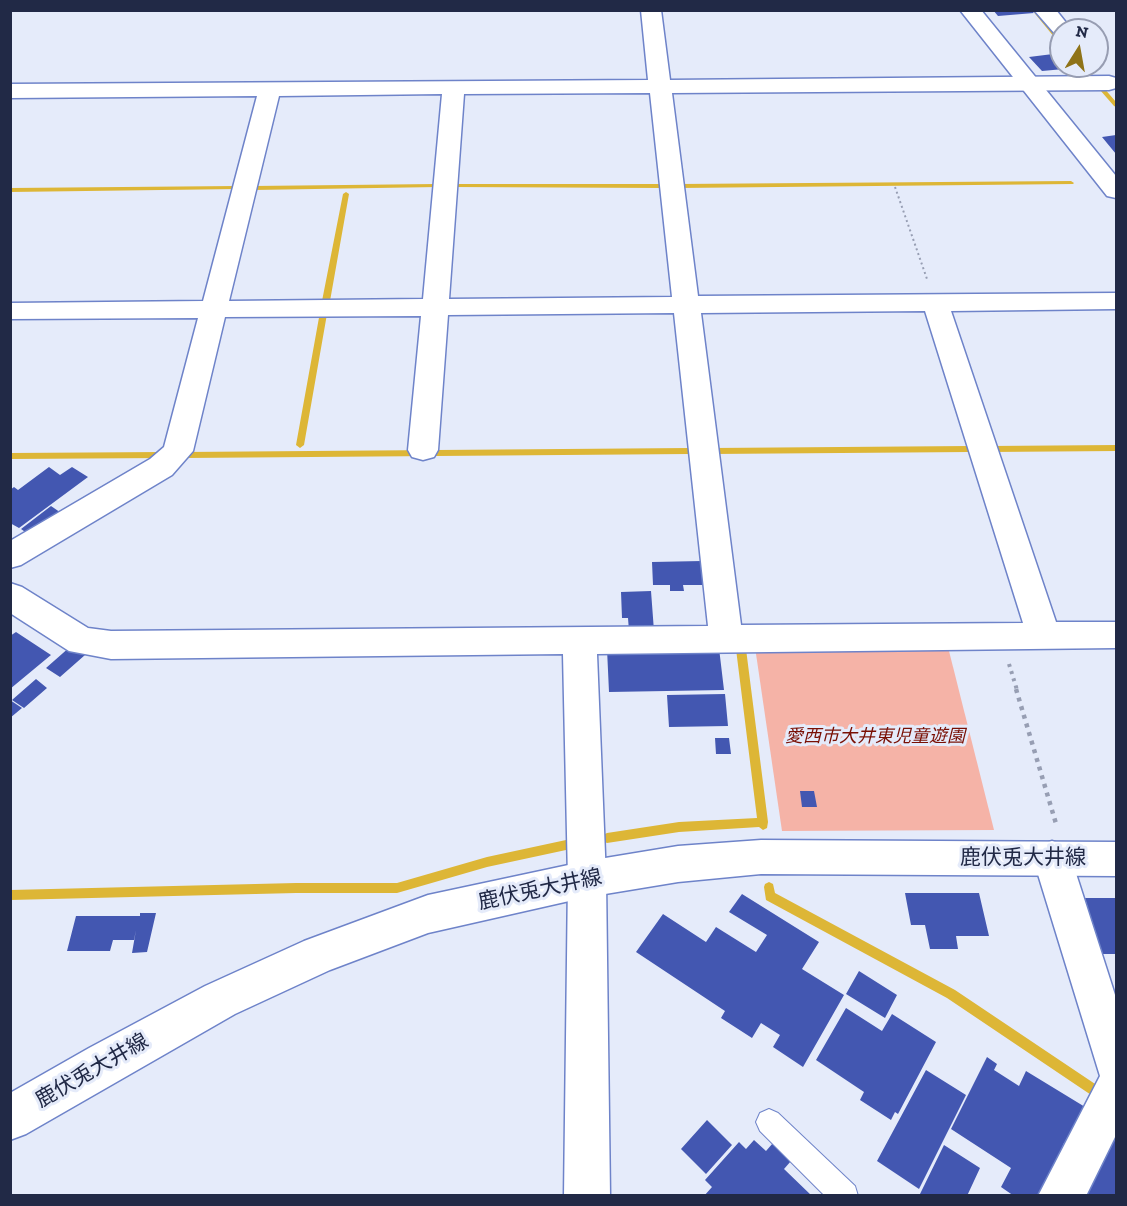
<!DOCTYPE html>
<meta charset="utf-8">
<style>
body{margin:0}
#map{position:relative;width:1127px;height:1206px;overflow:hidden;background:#e5ebfa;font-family:"Zilla Slab",serif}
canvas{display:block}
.frame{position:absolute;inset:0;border:12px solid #212946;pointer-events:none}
.north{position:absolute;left:1049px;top:18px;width:60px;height:60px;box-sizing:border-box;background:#e5ebfa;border:2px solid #979db2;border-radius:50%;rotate:11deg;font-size:16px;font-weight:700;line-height:24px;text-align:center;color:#212946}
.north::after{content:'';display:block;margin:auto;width:21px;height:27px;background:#8f7318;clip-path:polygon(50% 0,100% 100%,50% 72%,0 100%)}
</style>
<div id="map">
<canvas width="1127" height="1206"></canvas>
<div class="frame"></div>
<div class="north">N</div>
</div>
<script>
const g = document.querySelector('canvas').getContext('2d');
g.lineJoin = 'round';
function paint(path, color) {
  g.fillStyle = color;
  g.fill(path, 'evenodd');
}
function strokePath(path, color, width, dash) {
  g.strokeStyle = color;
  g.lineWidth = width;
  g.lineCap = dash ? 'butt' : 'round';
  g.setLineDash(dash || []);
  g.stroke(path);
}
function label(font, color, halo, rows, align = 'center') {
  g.font = font + ' "Zilla Slab","Noto Sans JP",serif';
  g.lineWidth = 6;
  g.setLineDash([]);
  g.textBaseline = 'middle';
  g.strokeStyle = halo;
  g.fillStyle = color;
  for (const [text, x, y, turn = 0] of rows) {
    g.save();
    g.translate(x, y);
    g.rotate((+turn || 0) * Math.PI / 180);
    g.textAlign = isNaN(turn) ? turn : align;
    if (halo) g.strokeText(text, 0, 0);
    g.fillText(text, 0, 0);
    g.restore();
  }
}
const green = new Path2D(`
 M 947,643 L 994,830 L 782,831 L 755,647 Z`);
const stream = new Path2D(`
 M 1032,10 L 1037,10 L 1061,38 L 1061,44 L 1059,43 Z
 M 1079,66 L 1085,66 L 1116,102 L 1116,107 L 1114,106 Z
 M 1071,181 L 1074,183 L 1073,184 L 679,188 L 676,186 L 679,184 Z
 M 436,184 L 439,186 L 438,187 L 253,190 L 250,188 L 253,186 Z
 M 454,184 L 663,184 L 666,186 L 663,188 L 452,187 L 451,186 Z
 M 236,186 L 238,187 L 238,189 L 10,192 L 10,188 Z
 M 346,192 L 349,194 L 330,301 L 326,303 L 322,301 L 343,194 Z
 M 320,312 L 326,312 L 327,314 L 304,445 L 300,448 L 296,445 Z
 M 1116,445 L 1116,451 L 990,452 L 986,449 L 990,446 Z
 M 969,446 L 973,449 L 969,452 L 712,454 L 708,451 L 712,448 Z
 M 689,448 L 693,451 L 689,454 L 185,458 L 181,455 L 185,452 Z
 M 164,452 L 168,455 L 164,458 L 10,459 L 10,453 Z
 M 741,645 L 744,646 L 746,649 L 768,822 L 767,828 L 763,830 L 759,827 L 679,832 L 607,843 L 603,841 L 602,838 L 603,835 L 607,833 L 679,822 L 757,818 L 736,649 L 738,646 Z
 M 566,840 L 570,842 L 571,845 L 570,848 L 566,850 L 487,867 L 397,893 L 296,893 L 10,900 L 10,890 L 296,883 L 397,883 L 487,857 Z
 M 769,882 L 773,884 L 775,893 L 955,990 L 1116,1098 L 1116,1111 L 1112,1109 L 947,998 L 766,900 L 764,887 L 765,884 Z`);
const building = new Path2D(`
 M 993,10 L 1031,10 L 1034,13 L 998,16 Z
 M 1061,53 L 1061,66 L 1075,68 L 1042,71 L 1029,57 Z
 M 1116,135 L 1116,154 L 1102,137 Z
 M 49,467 L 60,475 L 72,467 L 88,477 L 19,528 L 10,523 L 10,490 L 14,487 L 18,490 Z
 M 51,506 L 67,517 L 31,536 L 21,529 Z
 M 702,561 L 705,585 L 683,585 L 684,591 L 670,591 L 670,585 L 653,585 L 652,562 Z
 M 651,591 L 654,631 L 629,631 L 628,618 L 622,618 L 621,592 Z
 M 16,632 L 51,655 L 10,689 L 10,636 Z
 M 71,646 L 85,655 L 60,677 L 46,668 Z
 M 719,648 L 724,690 L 609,692 L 607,649 Z
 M 36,679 L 47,688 L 24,708 L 12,700 Z
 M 725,694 L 728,726 L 669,727 L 667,695 Z
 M 10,700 L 22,708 L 10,718 Z
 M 715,738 L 729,738 L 731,754 L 716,754 Z
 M 800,791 L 814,791 L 817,807 L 802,807 Z
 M 905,893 L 979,893 L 989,936 L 956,936 L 958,949 L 930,949 L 925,925 L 911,925 Z
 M 742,894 L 819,942 L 802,969 L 844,995 L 803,1067 L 773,1047 L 780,1035 L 761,1023 L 752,1038 L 721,1018 L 725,1011 L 636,952 L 663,914 L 706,942 L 716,927 L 756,952 L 767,935 L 729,912 Z
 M 1085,898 L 1116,898 L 1116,954 L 1101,954 Z
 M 140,913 L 156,913 L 147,952 L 132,953 L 136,930 L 134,940 L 113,940 L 110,951 L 67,951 L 76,916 L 140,916 Z
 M 859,971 L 897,995 L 885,1018 L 846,994 Z
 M 846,1008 L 882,1031 L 892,1014 L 936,1042 L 898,1114 L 895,1112 L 891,1120 L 860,1100 L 864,1092 L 816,1060 Z
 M 987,1057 L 997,1064 L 994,1070 L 1019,1086 L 1026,1071 L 1090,1110 L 1073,1148 L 1064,1143 L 1041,1196 L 1014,1196 L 1001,1187 L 1011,1168 L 951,1129 Z
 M 926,1070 L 966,1095 L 919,1189 L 877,1161 Z
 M 707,1120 L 732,1145 L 706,1174 L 681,1149 Z
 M 1109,1132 L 1116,1137 L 1116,1196 L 1080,1196 Z
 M 754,1140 L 766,1151 L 773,1143 L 791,1161 L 784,1169 L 812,1196 L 704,1196 L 712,1187 L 705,1180 L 739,1142 L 746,1149 Z
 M 944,1145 L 980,1168 L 967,1196 L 920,1194 Z`);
const pathFar2 = new Path2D(`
 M 895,187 L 927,279`);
const pathFar1 = new Path2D(`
 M 1009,664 L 1017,690`);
const path = new Path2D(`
 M 1016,689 L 1057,827`);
const lane = new Path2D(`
 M 769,1109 L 778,1113 L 855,1186 L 858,1196 L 825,1196 L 760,1131 L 756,1122 L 760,1113 Z`);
const street = new Path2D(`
 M 641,10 L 661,10 L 670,80 L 1109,76 L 1116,78 L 1116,88 L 1109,90 L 672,93 L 698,296 L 1116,293 L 1116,309 L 951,311 L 1056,622 L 1116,622 L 1116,648 L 597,654 L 606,879 L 610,1196 L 564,1196 L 568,879 L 563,654 L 111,659 L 69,651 L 10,613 L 10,583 L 22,587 L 88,628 L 111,631 L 708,626 L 674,313 L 448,315 L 438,450 L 434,457 L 423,460 L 412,457 L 408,450 L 421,316 L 225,317 L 193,451 L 172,475 L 21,565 L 10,568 L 10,541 L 150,459 L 164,447 L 198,318 L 10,319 L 10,303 L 203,301 L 257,96 L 10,98 L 10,84 L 648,80 ZM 650,93 L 672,297 L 449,299 L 464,94 ZM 442,94 L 423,299 L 229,301 L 279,96 ZM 925,311 L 1023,623 L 741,625 L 701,313 Z
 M 1034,10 L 1056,10 L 1072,30 L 1061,30 L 1061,36 L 1055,34 Z
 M 1052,841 L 1066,846 L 1071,858 L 1116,998 L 1116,1135 L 1086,1196 L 1038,1196 L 1100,1076 L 1033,858 L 1038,846 Z`);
const secondary = new Path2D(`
 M 960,10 L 981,10 L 1116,176 L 1116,198 L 1107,196 Z
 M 761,840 L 1116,842 L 1116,876 L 761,874 L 678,882 L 587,897 L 428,933 L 330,970 L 235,1014 L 26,1134 L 10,1140 L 10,1093 L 89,1048 L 205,986 L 304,941 L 428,895 L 587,861 L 678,846 Z`);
const parkNames = [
 ["愛西市大井東児童遊園",875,737]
];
const nearStreetnames = [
 ["鹿伏兎大井線",1023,858],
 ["鹿伏兎大井線",540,890,-12],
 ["鹿伏兎大井線",92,1071,-30]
];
paint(green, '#f5b3a7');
paint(stream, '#ddb636');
paint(building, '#4357b1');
strokePath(lane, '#6e83c9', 2);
strokePath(street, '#6e83c9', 3);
strokePath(secondary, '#6e83c9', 3);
strokePath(pathFar2, '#979eb3', 2, [2, 3]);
strokePath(pathFar1, '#979eb3', 4, [3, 4.5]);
strokePath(path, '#979eb3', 4.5, [4, 5]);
paint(lane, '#fff');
paint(street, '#fff');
paint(secondary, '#fff');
label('italic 18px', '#790f04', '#e5ebfa', parkNames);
label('21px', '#212946', '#e5ebfa', nearStreetnames);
</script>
